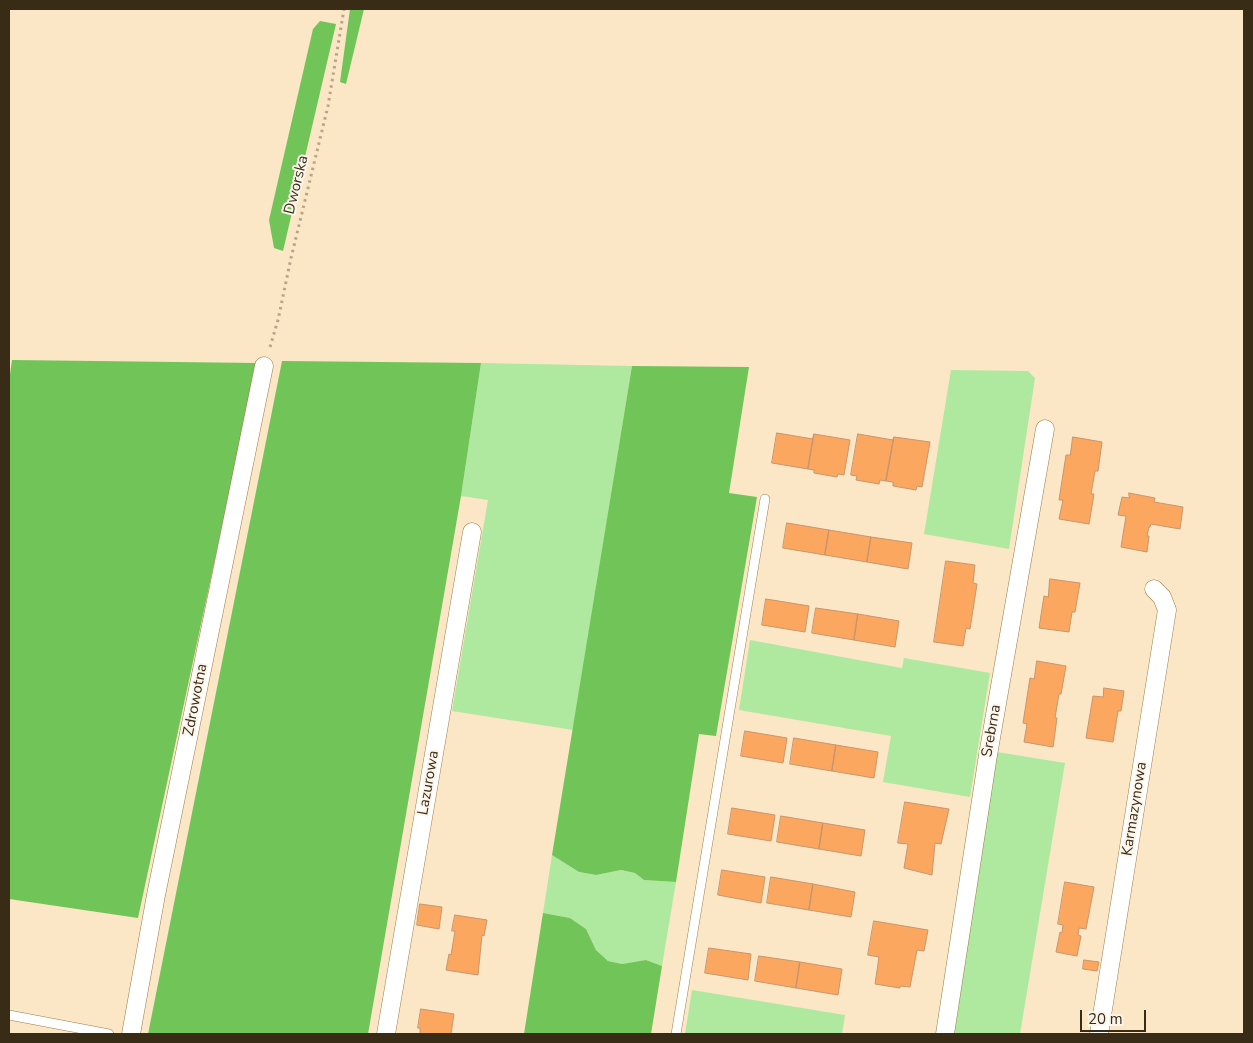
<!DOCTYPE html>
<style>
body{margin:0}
#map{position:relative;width:1253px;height:1043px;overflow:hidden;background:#fbe6c6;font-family:"Nunito Sans",sans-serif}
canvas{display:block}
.frame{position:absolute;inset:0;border:10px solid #392c16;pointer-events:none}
.scale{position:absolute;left:1080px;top:1010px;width:66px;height:22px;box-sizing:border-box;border:2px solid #392c16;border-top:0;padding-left:6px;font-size:15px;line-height:18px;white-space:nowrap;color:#392c16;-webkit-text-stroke:4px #fcf5eb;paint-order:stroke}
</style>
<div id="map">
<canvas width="1253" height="1043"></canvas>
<div class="frame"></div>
<div class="scale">20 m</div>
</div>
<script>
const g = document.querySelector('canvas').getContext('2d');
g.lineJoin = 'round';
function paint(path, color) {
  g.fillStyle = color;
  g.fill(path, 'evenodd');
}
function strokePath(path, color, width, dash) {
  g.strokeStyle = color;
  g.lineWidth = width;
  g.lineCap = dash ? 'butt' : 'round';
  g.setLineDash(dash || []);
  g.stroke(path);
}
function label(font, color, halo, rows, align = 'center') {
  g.font = font + ' "Nunito Sans",sans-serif';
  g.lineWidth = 4;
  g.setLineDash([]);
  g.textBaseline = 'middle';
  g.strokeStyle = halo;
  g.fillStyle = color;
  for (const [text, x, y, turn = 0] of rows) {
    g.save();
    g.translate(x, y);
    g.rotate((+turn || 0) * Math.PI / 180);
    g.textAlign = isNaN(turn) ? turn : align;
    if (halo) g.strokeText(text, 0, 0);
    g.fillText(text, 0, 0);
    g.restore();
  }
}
const green = new Path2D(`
 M 481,363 L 632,366 L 573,730 L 452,711 L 488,500 L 461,496 Z
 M 951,370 L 1028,371 L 1035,378 L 1009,549 L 924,534 Z
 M 750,640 L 902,668 L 904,658 L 990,673 L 970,797 L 883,782 L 891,736 L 739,710 Z
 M 997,752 L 1065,763 L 1020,1034 L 952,1034 Z
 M 552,855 L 579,872 L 596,875 L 621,870 L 635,873 L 644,880 L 676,882 L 662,966 L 646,960 L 622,964 L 608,961 L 596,950 L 586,929 L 570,918 L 543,913 Z
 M 692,990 L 845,1015 L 842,1034 L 685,1034 Z`);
const forest = new Path2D(`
 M 350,9 L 364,9 L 346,84 L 340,82 Z
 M 320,21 L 336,24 L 283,251 L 274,248 L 269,220 L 313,29 Z
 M 12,360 L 257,363 L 138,918 L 9,899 L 9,382 Z
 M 282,361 L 481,363 L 461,496 L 368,1034 L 148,1034 Z
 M 632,366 L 749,367 L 729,493 L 757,497 L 716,736 L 699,734 L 676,882 L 644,880 L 635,873 L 621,870 L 596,875 L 579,872 L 552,855 Z
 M 543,913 L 570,918 L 586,929 L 596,950 L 608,961 L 622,964 L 646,960 L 662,966 L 651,1034 L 524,1034 Z`);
const building = new Path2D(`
 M 777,433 L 813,439 L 814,434 L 808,469 L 772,463 Z
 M 814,434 L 850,440 L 844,475 L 838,474 L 837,477 L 814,473 L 814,470 L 808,469 Z
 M 858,434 L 893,440 L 894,437 L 886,481 L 880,480 L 879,484 L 856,480 L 857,476 L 851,475 Z
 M 894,437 L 930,442 L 922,487 L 917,486 L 916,490 L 893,486 L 893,482 L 886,481 Z
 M 1073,437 L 1102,442 L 1098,471 L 1095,471 L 1091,494 L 1094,494 L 1089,524 L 1059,519 L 1063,500 L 1059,500 L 1066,455 L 1070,455 Z
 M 1129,493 L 1155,498 L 1154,502 L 1183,507 L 1180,529 L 1151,524 L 1150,527 L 1149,527 L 1147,536 L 1149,536 L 1147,552 L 1121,547 L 1126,516 L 1118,515 L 1122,497 L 1129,498 Z
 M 787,523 L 829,530 L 825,555 L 783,548 Z
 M 829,530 L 871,537 L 867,562 L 825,555 Z
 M 871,537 L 912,543 L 908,569 L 867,562 Z
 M 946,561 L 975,565 L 973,583 L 977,584 L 970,629 L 966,628 L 963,646 L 934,642 Z
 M 1050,579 L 1080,583 L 1075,612 L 1072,612 L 1069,632 L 1039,628 L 1044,596 L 1048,597 Z
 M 766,599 L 809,606 L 805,632 L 762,625 Z
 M 816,608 L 858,614 L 854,640 L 812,633 Z
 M 858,614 L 899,621 L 895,647 L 854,640 Z
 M 1037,661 L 1066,666 L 1061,694 L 1059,694 L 1055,718 L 1057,718 L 1053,747 L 1024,742 L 1027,724 L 1023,723 L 1030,678 L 1034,679 Z
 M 1104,688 L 1124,691 L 1121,711 L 1118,711 L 1113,742 L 1086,738 L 1093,696 L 1103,697 Z
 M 745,731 L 787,738 L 783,763 L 741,756 Z
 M 794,738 L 836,745 L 832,771 L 790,764 Z
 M 836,745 L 878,752 L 874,778 L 832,771 Z
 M 905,802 L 949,809 L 941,844 L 935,843 L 932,875 L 904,868 L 908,844 L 898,843 Z
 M 732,808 L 775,815 L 771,841 L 728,834 Z
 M 781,816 L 823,823 L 819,849 L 777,842 Z
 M 823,823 L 865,830 L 861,856 L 819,849 Z
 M 722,870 L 765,877 L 761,903 L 718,895 Z
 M 771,877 L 813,884 L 809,910 L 767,903 Z
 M 1065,882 L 1094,887 L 1086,929 L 1079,928 L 1078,935 L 1081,936 L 1077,956 L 1056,952 L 1060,932 L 1062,933 L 1063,925 L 1058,924 Z
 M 813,884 L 855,892 L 851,917 L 809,910 Z
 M 420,904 L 442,907 L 439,929 L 417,925 Z
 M 455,915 L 487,920 L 484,936 L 482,935 L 478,975 L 446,970 L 449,954 L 451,955 L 455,931 L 452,931 Z
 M 874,921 L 928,930 L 924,951 L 917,950 L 910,987 L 900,986 L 900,988 L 875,984 L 879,957 L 868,955 Z
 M 709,948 L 751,954 L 748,980 L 705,973 Z
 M 759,956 L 800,962 L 796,988 L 755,981 Z
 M 1084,960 L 1099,962 L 1097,971 L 1083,969 Z
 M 800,962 L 842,969 L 838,995 L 796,988 Z
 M 421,1009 L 454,1014 L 451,1034 L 420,1034 L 420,1028 L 418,1028 Z`);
const path = new Path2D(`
 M 270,347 L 278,320 L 291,258 L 328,106 L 344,9`);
const lane = new Path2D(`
 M 9,1015 L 109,1034
 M 676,1034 L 765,499`);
const street = new Path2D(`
 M 131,1034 L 156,895 L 264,366
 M 386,1034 L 472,532
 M 945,1034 L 988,755 L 1045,429
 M 1099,1034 L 1167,610 L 1162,597 L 1154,589`);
const streetNames = [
 ["Dworska",297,185,-76],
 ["Zdrowotna",196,700,-79],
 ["Srebrna",992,731,-80],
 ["Lazurowa",429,783,-80],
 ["Karmazynowa",1135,809,-81]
];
paint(green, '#afe99f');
paint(forest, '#70c458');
paint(building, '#fca760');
strokePath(building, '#c7956e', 1);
strokePath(lane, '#9d7d48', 10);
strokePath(street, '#9d7d48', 19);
strokePath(path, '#b7a589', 3, [2.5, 4]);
strokePath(lane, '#fff', 9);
strokePath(street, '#fff', 18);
label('15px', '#392c16', '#fcf5eb', streetNames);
</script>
